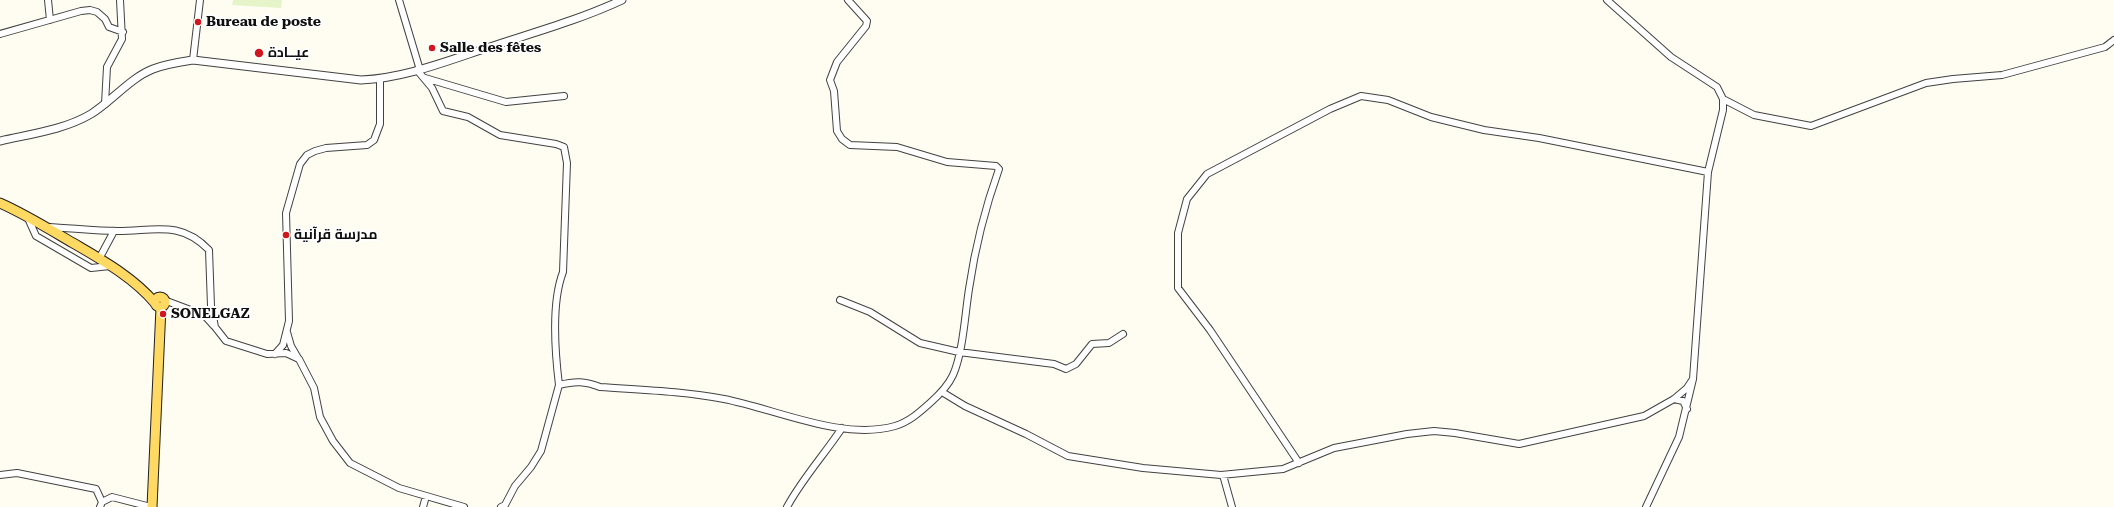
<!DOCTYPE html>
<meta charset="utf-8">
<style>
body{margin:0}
canvas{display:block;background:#fffcf2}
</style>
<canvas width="2114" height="507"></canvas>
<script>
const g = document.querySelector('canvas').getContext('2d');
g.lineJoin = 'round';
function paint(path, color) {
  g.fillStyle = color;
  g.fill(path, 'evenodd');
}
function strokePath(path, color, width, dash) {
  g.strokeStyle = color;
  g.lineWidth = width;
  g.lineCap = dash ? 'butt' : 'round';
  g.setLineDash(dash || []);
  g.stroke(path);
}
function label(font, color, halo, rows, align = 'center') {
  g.font = font + ' "Roboto Serif",Cairo,serif';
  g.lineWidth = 4;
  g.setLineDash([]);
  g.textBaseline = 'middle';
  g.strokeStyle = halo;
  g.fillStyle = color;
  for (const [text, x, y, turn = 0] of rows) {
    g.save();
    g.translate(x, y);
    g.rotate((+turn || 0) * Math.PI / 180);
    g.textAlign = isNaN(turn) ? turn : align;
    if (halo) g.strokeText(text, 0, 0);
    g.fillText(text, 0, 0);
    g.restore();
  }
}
const pitch = new Path2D(`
 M 233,0 L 282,0 L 281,8 L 232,5 Z`);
const minor = new Path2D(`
 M 48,0 L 50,20
 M 399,0 L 420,70
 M 1607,0 L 1671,57 L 1717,87 L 1723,99 L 1723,110 L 1708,172 L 1693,379 L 1679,437 L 1646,507
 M 0,34 L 81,11 L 90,10 L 97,12 L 105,19 L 109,27 L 123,32
 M 193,60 L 200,0
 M 417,70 L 432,88 L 443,111 L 468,117 L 500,135 L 556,144 L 564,147 L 567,163 L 563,272 C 551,303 555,352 559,385
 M 425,78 L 506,102 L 564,96
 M 1723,99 L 1754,115 L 1811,126 L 1926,83 L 1953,79 L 2002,75 L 2105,47 L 2114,40
 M 105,104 L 107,67 L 122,39 L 120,0
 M 27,216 L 36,236 L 91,268 L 110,266
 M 48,227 C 71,228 95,231 118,231 C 154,231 180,220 209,250 L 211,306 L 215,327 L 226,341 L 267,354 L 286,353 L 299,359 L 314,388 L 320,417 L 333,441 L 350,463 L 399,488 L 464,507
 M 99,259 L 114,231
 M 164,300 L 204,315 L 214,326
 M 840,300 L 870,312 L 920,343 L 959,352 L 1054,364 L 1066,369 L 1076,364 L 1092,344 L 1109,343 L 1123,334
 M 287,332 L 291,346 L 298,358
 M 275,354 L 283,345 L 289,321 L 286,213 L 300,164 L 307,155 L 315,151 L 326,148 L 367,145 L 374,140 L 380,124 L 380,79
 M 942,392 L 965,406 L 1026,434 L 1068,456 L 1143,468 L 1221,475 L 1283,469 L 1334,448 L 1407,434 L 1434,431 L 1455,433 L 1519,444 L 1644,416 L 1674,399 L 1687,388 L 1693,379
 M 1674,399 L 1683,401 L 1687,409
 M 1299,463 L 1210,330 L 1178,288 L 1178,233 L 1187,199 L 1207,174 L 1330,109 L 1361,96 L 1388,100 L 1431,117 L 1484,130 L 1539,138 L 1708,172
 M 0,475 L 17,473 L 96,489 L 102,502
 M 1223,475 L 1232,507
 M 100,507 L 102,502 L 112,497 L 151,507
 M 423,507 L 426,496
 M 501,507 L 505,505 L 515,486 L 531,467 L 541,451 L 559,385 C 575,381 585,381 600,387 C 642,390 682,391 724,399 C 776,409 842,441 895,426 C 909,422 920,412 930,403 C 939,395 948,386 953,375 C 963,353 965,314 969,289 C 975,248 985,208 999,169 L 996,166 L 947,162 L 897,147 L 850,145 L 842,139 L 837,131 L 834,91 L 830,80 L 837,62 L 866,26 L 867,21 L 848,0
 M 787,507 C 802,479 824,455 842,428`);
const tertiary = new Path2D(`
 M 0,141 C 30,134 64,130 91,114 C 112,101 130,78 153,69 C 166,64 180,62 193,60 L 361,80 C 407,78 452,59 496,45 C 539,31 581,19 622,0`);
const primary = new Path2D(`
 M 0,203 C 25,214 49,229 73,243 C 102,260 133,277 155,303
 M155 302a5 5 0 1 1 10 0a5 5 0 1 1-10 0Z
 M 152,507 L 161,307`);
const markers = [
 [198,22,4,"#d0171f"],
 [432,48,4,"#d0171f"],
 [259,53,5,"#d0171f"],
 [286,235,4,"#d0171f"],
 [163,314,4,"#d0171f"]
];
const poiNames = [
 ["Bureau de poste",206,22],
 ["Salle des fêtes",440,48],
 ["عيــادة",268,53],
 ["مدرسة قرآنية",294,235],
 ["SONELGAZ",171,314]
];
paint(pitch, '#e5f5c9');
strokePath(minor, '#424242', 8);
strokePath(tertiary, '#424242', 9);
strokePath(primary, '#202020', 11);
strokePath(minor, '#fff', 6);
strokePath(tertiary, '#fff', 7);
strokePath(primary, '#ffd962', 9);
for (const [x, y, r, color] of markers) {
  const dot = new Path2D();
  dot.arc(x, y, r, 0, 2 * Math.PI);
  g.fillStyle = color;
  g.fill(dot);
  strokePath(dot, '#fff', 1.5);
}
label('bold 14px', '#0f0f0f', '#fff', poiNames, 'left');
</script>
